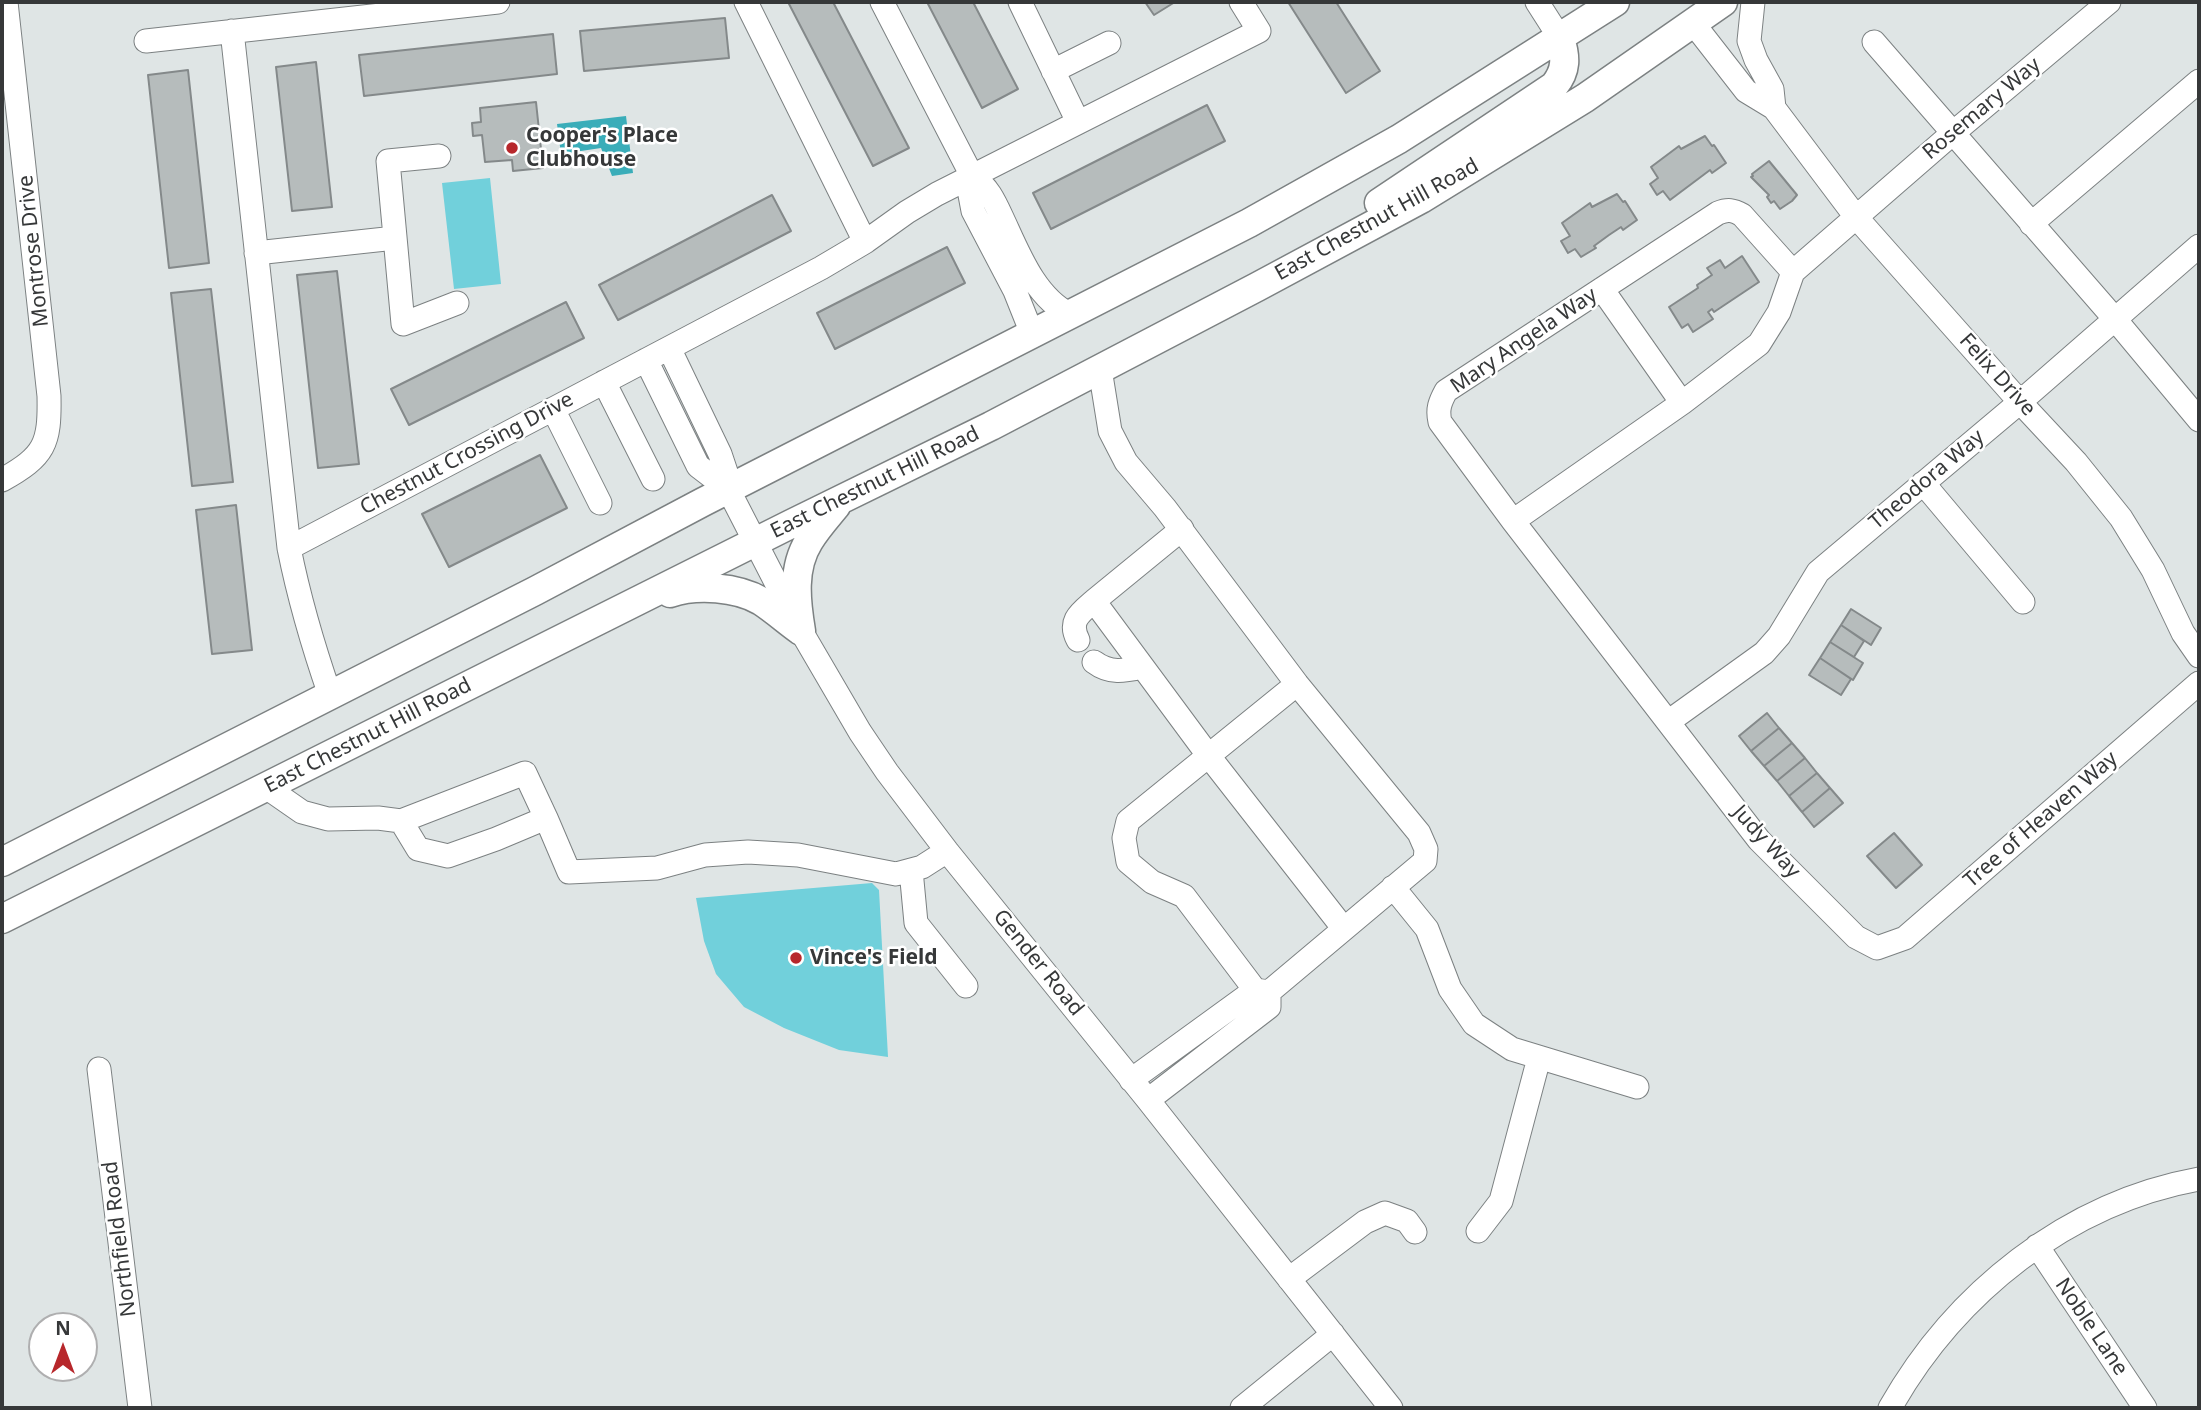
<!DOCTYPE html>
<style>
body{margin:0}
#map{position:relative;width:2201px;height:1410px;overflow:hidden;background:#dfe5e5;font-family:"Noto Sans",sans-serif}
canvas{display:block}
.frame{position:absolute;inset:0;border:4px solid #363839;pointer-events:none}
.north{position:absolute;left:28px;top:1312px;width:70px;height:70px;box-sizing:border-box;background:#fff;border:2px solid #afafb0;border-radius:50%;rotate:0deg;font-size:19px;font-weight:700;line-height:28px;text-align:center;color:#363839}
.north::after{content:'';display:block;margin:auto;width:24px;height:32px;background:#b7272b;clip-path:polygon(50% 0,100% 100%,50% 72%,0 100%)}
</style>
<div id="map">
<canvas width="2201" height="1410"></canvas>
<div class="frame"></div>
<div class="north">N</div>
</div>
<script>
const g = document.querySelector('canvas').getContext('2d');
g.lineJoin = 'round';
function paint(path, color) {
  g.fillStyle = color;
  g.fill(path, 'evenodd');
}
function strokePath(path, color, width, dash) {
  g.strokeStyle = color;
  g.lineWidth = width;
  g.lineCap = dash ? 'butt' : 'round';
  g.setLineDash(dash || []);
  g.stroke(path);
}
function label(font, color, halo, rows, align = 'center') {
  g.font = font + ' "Noto Sans",sans-serif';
  g.lineWidth = 5;
  g.setLineDash([]);
  g.textBaseline = 'middle';
  g.strokeStyle = halo;
  g.fillStyle = color;
  for (const [text, x, y, turn = 0] of rows) {
    g.save();
    g.translate(x, y);
    g.rotate((+turn || 0) * Math.PI / 180);
    g.textAlign = isNaN(turn) ? turn : align;
    if (halo) g.strokeText(text, 0, 0);
    g.fillText(text, 0, 0);
    g.restore();
  }
}
const green = new Path2D(`
 M 490,178 L 501,284 L 454,289 L 442,183 Z
 M 872,883 L 879,890 L 888,1057 L 839,1050 L 784,1028 L 744,1007 L 716,974 L 704,941 L 696,898 Z`);
const water = new Path2D(`
 M 626,116 L 633,173 L 612,176 L 601,148 L 561,154 L 557,124 Z`);
const building = new Path2D(`
 M 788,2 L 833,2 L 909,148 L 873,166 Z
 M 927,2 L 973,2 L 1018,89 L 982,108 Z
 M 1145,2 L 1175,2 L 1154,15 Z
 M 1288,2 L 1336,2 L 1380,71 L 1346,93 Z
 M 725,18 L 729,58 L 584,71 L 580,31 Z
 M 553,34 L 557,74 L 364,96 L 359,55 Z
 M 316,62 L 332,207 L 292,211 L 276,67 Z
 M 188,70 L 209,263 L 169,268 L 148,75 Z
 M 536,102 L 543,168 L 513,171 L 512,160 L 485,162 L 482,135 L 473,136 L 472,123 L 481,122 L 480,108 Z
 M 1207,105 L 1225,141 L 1051,229 L 1033,193 Z
 M 1705,136 L 1712,146 L 1714,145 L 1726,163 L 1712,173 L 1710,170 L 1670,200 L 1663,191 L 1657,195 L 1650,184 L 1658,178 L 1651,167 L 1679,146 L 1681,149 Z
 M 1769,161 L 1797,195 L 1792,201 L 1780,209 L 1774,201 L 1771,203 L 1767,197 L 1769,195 L 1751,177 L 1753,176 L 1752,174 Z
 M 1617,194 L 1623,202 L 1625,201 L 1637,220 L 1623,230 L 1621,227 L 1609,235 L 1594,246 L 1596,248 L 1581,257 L 1575,249 L 1568,253 L 1561,241 L 1570,236 L 1562,223 L 1590,203 L 1592,207 Z
 M 772,195 L 791,231 L 618,320 L 599,285 Z
 M 947,247 L 965,283 L 835,349 L 817,313 Z
 M 1742,256 L 1759,282 L 1714,312 L 1712,309 L 1708,312 L 1713,319 L 1693,332 L 1688,324 L 1682,328 L 1669,307 L 1698,288 L 1697,285 L 1712,275 L 1707,268 L 1720,260 L 1725,268 Z
 M 337,271 L 359,464 L 318,468 L 297,275 Z
 M 211,289 L 233,482 L 192,486 L 171,293 Z
 M 566,302 L 584,338 L 409,425 L 391,389 Z
 M 540,455 L 567,508 L 449,567 L 422,514 Z
 M 236,505 L 252,650 L 212,654 L 196,510 Z
 M 1851,609 L 1881,628 L 1871,645 L 1841,625 Z
 M 1841,625 L 1864,641 L 1854,657 L 1830,642 Z
 M 1830,642 L 1863,663 L 1853,680 L 1820,658 Z
 M 1820,658 L 1851,679 L 1841,695 L 1809,675 Z
 M 1767,713 L 1779,728 L 1751,751 L 1739,736 Z
 M 1779,728 L 1792,743 L 1764,766 L 1751,751 Z
 M 1792,743 L 1805,758 L 1777,781 L 1764,766 Z
 M 1805,758 L 1817,773 L 1789,796 L 1777,781 Z
 M 1817,773 L 1830,788 L 1802,812 L 1789,796 Z
 M 1830,788 L 1843,803 L 1814,827 L 1802,812 Z
 M 1894,833 L 1922,865 L 1896,888 L 1867,856 Z`);
const minor = new Path2D(`
 M 746,2 L 865,242
 M 882,2 L 972,176 C 990,188 996,205 1005,224 C 1020,257 1037,299 1071,315
 M 1020,2 L 1078,122
 M 1537,2 L 1560,38
 M 1753,2 L 1749,41 L 1756,60 L 1772,89 L 1774,108
 M 1693,23 L 1746,91 L 1774,108 L 1856,217 L 2020,402 L 2076,462 L 2121,518 L 2153,570 L 2183,633 L 2199,656
 M 232,31 L 289,548 C 299,598 313,646 330,695
 M 146,41 L 498,2
 M 1874,42 L 2114,318 L 2199,420
 M 1053,71 L 1109,43
 M 439,156 L 388,161 L 403,324 L 457,303
 M 972,176 L 970,195 L 973,211 L 1015,291 L 1029,326 L 1029,337
 M 2031,224 L 2199,81
 M 256,253 L 395,238
 M 1793,272 L 1742,215 C 1733,210 1728,209 1718,213 L 1446,391 C 1440,402 1437,409 1440,422 L 1513,521 L 1759,840 L 1856,937 L 1877,948 L 1905,938 L 2199,683
 M 1793,272 L 1953,133 L 2109,2
 M 1602,289 L 1682,403
 M 669,348 L 720,454 L 726,472 L 728,489 L 801,631 L 860,732 L 887,772 L 947,851 L 1148,1100 L 1391,1408
 M 646,360 L 698,466 L 728,489
 M 1100,369 L 1110,431 L 1126,462 L 1165,508 L 1297,684 L 1419,833 L 1426,849 L 1425,861 L 1269,992
 M 604,382 L 653,479
 M 553,409 L 600,503
 M 2,480 C 45,456 50,444 49,396 L 6,2
 M 1923,483 L 2023,602
 M 1513,521 L 1682,403 L 1759,344 L 1779,312 L 1793,272
 M 1182,529 L 1094,601 L 1208,755 L 1344,929
 M 289,548 L 821,268 L 865,242 L 907,212 L 937,194 L 1259,31 L 1241,2
 M 1078,640 C 1068,621 1080,613 1094,601
 M 1094,662 C 1110,674 1124,671 1142,667
 M 1668,722 L 1764,653 L 1779,636 L 1818,572 L 2020,402 L 2199,246
 M 266,787 L 302,812 L 328,819 L 378,818 L 401,821 L 418,849 L 448,856 L 496,839 L 546,818 L 569,872 L 657,868 L 705,855 L 748,852 L 798,855 L 896,874 L 922,867 L 947,851
 M 401,821 L 525,773 L 546,818
 M 911,870 L 916,923 L 966,986
 M 1393,887 L 1427,929 L 1450,989 L 1474,1024 L 1512,1049 L 1637,1087
 M 1255,990 L 1184,896 L 1152,882 L 1128,862 L 1124,838 L 1128,821 L 1297,684
 M 99,1069 L 140,1408
 M 1131,1080 L 1255,990 L 1269,992 L 1269,1007 L 1148,1100
 M 1478,1231 L 1501,1201 L 1539,1058
 M 2037,1246 L 2145,1408
 M 1289,1279 L 1365,1222 L 1385,1213 L 1407,1221 L 1415,1232
 M 1242,1408 L 1333,1334
 M 1890,1408 C 1955,1293 2067,1203 2199,1179`);
const major = new Path2D(`
 M 1379,203 L 1554,86 C 1567,70 1566,57 1560,38
 M 670,593 C 697,584 737,587 761,601 C 775,610 788,622 801,631
 M 801,631 C 796,601 792,568 809,541 C 817,528 827,517 836,506
 M 2,862 L 535,591 L 703,502 L 1249,223 L 1399,139 L 1615,2
 M 2,919 L 791,524 L 991,426 L 1257,287 L 1421,199 L 1585,98 L 1723,2`);
const markers = [
 [512,148,7,"#b7272b"],
 [796,958,7,"#b7272b"]
];
const streetNames = [
 ["Rosemary Way",1982,109,-40],
 ["East Chestnut Hill Road",1377,220,-29],
 ["Montrose Drive",34,251,-96],
 ["Mary Angela Way",1524,341,-34],
 ["Felix Drive",1997,375,48],
 ["Chestnut Crossing Drive",467,454,-28],
 ["Theodora Way",1927,480,-40],
 ["East Chestnut Hill Road",875,483,-26],
 ["East Chestnut Hill Road",368,736,-27],
 ["Tree of Heaven Way",2041,820,-41],
 ["Judy Way",1766,842,48],
 ["Gender Road",1038,963,51],
 ["Northfield Road",120,1239,-97],
 ["Noble Lane",2091,1327,56]
];
const poiNames = [
 ["Cooper's Place",526,136],
 ["Clubhouse",526,160],
 ["Vince's Field",810,958]
];
paint(green, '#71d0db');
paint(water, '#3aadb9');
paint(building, '#b6bcbc');
strokePath(building, '#84898a', 2);
strokePath(minor, '#7c8182', 25);
strokePath(major, '#7c8182', 31);
strokePath(minor, '#fff', 23);
strokePath(major, '#fff', 28);
for (const [x, y, r, color] of markers) {
  const dot = new Path2D();
  dot.arc(x, y, r, 0, 2 * Math.PI);
  g.fillStyle = color;
  g.fill(dot);
  strokePath(dot, '#fff', 2.5);
}
label('21px', '#363839', '#fff', streetNames);
label('bold 21px', '#363839', '#fff', poiNames, 'left');
</script>
